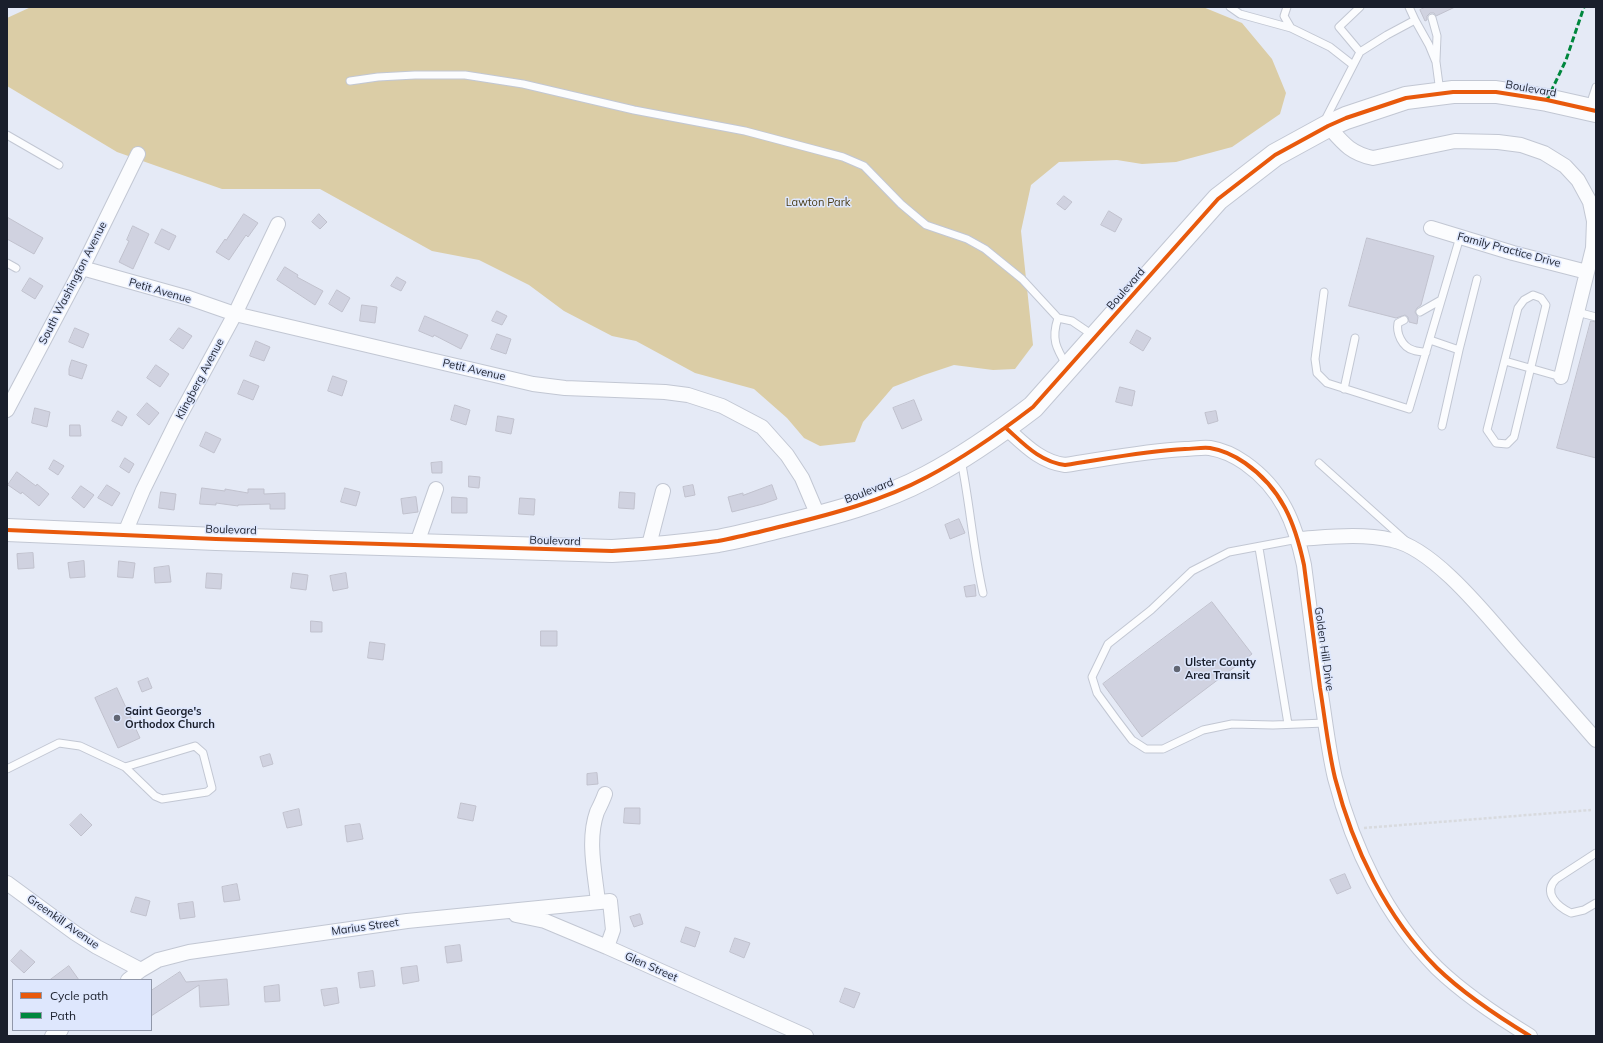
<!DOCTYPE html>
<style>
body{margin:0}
#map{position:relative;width:1603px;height:1043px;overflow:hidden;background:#e5eaf6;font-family:Mulish,sans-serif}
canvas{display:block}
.frame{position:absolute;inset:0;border:8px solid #1a1f2c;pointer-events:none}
.legend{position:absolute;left:12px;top:979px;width:140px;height:52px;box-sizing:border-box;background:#dee7fd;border:1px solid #9097a9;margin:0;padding:5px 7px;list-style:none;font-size:12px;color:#1a1f2c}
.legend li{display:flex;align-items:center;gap:8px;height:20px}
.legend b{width:20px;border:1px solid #9097a9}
</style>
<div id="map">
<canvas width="1603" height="1043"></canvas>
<div class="frame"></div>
<ul class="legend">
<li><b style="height:5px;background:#e8590c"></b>Cycle path</li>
<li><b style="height:5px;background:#00873e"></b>Path</li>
</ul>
</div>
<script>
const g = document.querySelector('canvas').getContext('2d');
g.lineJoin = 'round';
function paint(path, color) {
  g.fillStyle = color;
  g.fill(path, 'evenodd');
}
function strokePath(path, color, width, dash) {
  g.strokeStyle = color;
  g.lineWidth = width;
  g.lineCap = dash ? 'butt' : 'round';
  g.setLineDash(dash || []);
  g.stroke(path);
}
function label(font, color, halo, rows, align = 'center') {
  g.font = font + ' Mulish,sans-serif';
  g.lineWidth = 3;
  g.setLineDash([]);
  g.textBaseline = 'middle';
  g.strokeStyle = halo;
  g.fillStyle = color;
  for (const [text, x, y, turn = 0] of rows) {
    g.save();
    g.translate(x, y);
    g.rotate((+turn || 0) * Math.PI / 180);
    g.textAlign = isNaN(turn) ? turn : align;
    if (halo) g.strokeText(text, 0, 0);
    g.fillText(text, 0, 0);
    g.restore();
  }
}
const green = new Path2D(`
 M 31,7 L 1203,7 L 1242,23 L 1272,59 L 1286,93 L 1280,114 L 1232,147 L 1176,162 L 1142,164 L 1117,160 L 1059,162 L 1031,185 L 1021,231 L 1033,345 L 1015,369 L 993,370 L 954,365 L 924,375 L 893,387 L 863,422 L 855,442 L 820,446 L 804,438 L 787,418 L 754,389 L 695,373 L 636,341 L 612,336 L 564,311 L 529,285 L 479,260 L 432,251 L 320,189 L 222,189 L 117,152 L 7,86 L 7,18 Z`);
const building = new Path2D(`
 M 1426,7 L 1455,7 L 1436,16 L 1434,13 L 1430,13 L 1427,16 L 1427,20 L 1425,21 L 1420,10 Z
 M 1064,196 L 1072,202 L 1065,210 L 1057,204 Z
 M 1109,211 L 1122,219 L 1115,232 L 1101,225 Z
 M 244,214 L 258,223 L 248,237 L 246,235 L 229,260 L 216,252 L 225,239 L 226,240 Z
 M 319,214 L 327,222 L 320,229 L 312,222 Z
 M 7,217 L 43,238 L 34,254 L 7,239 Z
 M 133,226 L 149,234 L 133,269 L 119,262 L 129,241 L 127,240 Z
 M 162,229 L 176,236 L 169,250 L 155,243 Z
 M 1367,238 L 1434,256 L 1421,305 L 1417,308 L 1415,312 L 1418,317 L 1417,324 L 1409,322 L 1408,317 L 1405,315 L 1396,318 L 1349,306 Z
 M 285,267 L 298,275 L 297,277 L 323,291 L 315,305 L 277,280 Z
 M 397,277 L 406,282 L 401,291 L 391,286 Z
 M 30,278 L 43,286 L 35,299 L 22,291 Z
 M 337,290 L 350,298 L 342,312 L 329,304 Z
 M 362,305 L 377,307 L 375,323 L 360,321 Z
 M 497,311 L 507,316 L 502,325 L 492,321 Z
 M 425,316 L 468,335 L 461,349 L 434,335 L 433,337 L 419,331 Z
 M 1591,321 L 1596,322 L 1596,458 L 1557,448 Z
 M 75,328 L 89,334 L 83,348 L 69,342 Z
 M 179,328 L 192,336 L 183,349 L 170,340 Z
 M 1137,330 L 1151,338 L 1143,351 L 1130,343 Z
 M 497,334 L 511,339 L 506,354 L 491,349 Z
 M 256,341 L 270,347 L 264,361 L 250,356 Z
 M 72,360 L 87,365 L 82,379 L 69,375 L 69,369 Z
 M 156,365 L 169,374 L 160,387 L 147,378 Z
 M 333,376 L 347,381 L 342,396 L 328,391 Z
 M 244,380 L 259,386 L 253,400 L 238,394 Z
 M 1120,387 L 1135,391 L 1132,406 L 1116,402 Z
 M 914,400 L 922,420 L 902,429 L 893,408 Z
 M 147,403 L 159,413 L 149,425 L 137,415 Z
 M 455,405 L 470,410 L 466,425 L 451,420 Z
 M 35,408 L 50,412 L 47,427 L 32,423 Z
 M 118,411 L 127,417 L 122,426 L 112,421 Z
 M 1216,411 L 1218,421 L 1208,424 L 1205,413 Z
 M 498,416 L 514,419 L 511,434 L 496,431 Z
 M 70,425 L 80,425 L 81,436 L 70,436 Z
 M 206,432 L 221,439 L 214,453 L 200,446 Z
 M 125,458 L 134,464 L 129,473 L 120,467 Z
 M 54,460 L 64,466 L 58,475 L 49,469 Z
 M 442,462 L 442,473 L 432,473 L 431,463 Z
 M 17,472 L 36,486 L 37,484 L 49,494 L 39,506 L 22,492 L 21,494 L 8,485 Z
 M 469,476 L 480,477 L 479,488 L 469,487 Z
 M 107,485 L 120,493 L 112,506 L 98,498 Z
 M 693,485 L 695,495 L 685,497 L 683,487 Z
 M 772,485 L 777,499 L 763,504 L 732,512 L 728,497 L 743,493 L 743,495 Z
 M 81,486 L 94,495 L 84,508 L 72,498 Z
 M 202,488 L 225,491 L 225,489 L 248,493 L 248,489 L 264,489 L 264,494 L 285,493 L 285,509 L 270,509 L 270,504 L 238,505 L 238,506 L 216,503 L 216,505 L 200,504 Z
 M 345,488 L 360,492 L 356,506 L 341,502 Z
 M 161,492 L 176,494 L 174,510 L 159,508 Z
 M 620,492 L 635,493 L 634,509 L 619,508 Z
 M 416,497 L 418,512 L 403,514 L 401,499 Z
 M 452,497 L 467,498 L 467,513 L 452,513 Z
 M 520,498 L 535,499 L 534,515 L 519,514 Z
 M 959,519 L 965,533 L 950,539 L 945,525 Z
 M 33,553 L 34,568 L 18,569 L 17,554 Z
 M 84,561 L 85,577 L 70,578 L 68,563 Z
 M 119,561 L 135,563 L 133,578 L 118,577 Z
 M 169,566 L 171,582 L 155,583 L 154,568 Z
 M 207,573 L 222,574 L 221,589 L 206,588 Z
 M 293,573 L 308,575 L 306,590 L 291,588 Z
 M 346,573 L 348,588 L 333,591 L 330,576 Z
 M 975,585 L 976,596 L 966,597 L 964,587 Z
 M 1212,602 L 1252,654 L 1142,737 L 1103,684 Z
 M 311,621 L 322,622 L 322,632 L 311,632 Z
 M 541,631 L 557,631 L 557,646 L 541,646 Z
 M 370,642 L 385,644 L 383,660 L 368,658 Z
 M 148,678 L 152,688 L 142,692 L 138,682 Z
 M 117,688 L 140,738 L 118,748 L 95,698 Z
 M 270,754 L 273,764 L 263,767 L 260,757 Z
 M 597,773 L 598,784 L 587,785 L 587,774 Z
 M 461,803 L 476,806 L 473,821 L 458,818 Z
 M 625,808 L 640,808 L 640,824 L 624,823 Z
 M 299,809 L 302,825 L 287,828 L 283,813 Z
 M 81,814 L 92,825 L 81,836 L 70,825 Z
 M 360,824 L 363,839 L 347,842 L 345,826 Z
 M 1345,874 L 1351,888 L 1337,894 L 1330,880 Z
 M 237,884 L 240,900 L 224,902 L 222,887 Z
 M 136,897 L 150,901 L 146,916 L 131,912 Z
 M 193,902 L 195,917 L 180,919 L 178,904 Z
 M 640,914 L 643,924 L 634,927 L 630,917 Z
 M 686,927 L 700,932 L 695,947 L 681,942 Z
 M 735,938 L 750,943 L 744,958 L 730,952 Z
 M 460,945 L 462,961 L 447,963 L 445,947 Z
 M 21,950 L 35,962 L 24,973 L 11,961 Z
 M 69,966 L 79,980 L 50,980 Z
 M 417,966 L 419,981 L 403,984 L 401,968 Z
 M 373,971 L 375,986 L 360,988 L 358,973 Z
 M 180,972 L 186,982 L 227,979 L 229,1005 L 200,1007 L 199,985 L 151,1016 L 151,991 Z
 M 279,985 L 280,1001 L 265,1002 L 264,987 Z
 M 337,988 L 339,1003 L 324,1006 L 321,990 Z
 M 845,988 L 860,993 L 854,1008 L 840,1002 Z`);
const path = new Path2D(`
 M 1364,828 L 1591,810`);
const lane = new Path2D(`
 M 1230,7 L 1240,14 L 1291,28
 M 1287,7 L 1284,16 L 1291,28 L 1330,47 L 1353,65
 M 1409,7 L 1415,20
 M 1432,18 L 1437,36 L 1436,60
 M 1360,52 L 1339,27 L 1360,7
 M 350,81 L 378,77 L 415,75 L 465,75 L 523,84 L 634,110 L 745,131 L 843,157 L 864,166 L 901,204 L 926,225 L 967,239 L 985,249 L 1022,279 L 1058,318 L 1072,321 L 1094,336
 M 1589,108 L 1596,87
 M 1324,122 L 1360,52 L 1387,35 L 1415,20 L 1429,45 L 1436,62 L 1440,92
 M 7,135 L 59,165
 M 7,263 L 16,268
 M 1324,292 L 1315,359 L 1317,373 L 1327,383 L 1409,409 L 1460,237
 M 1533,295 L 1541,298 L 1546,305 L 1514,437 L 1507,444 L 1496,443 L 1487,430 L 1518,308 L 1524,300 Z
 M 1420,312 L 1441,300
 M 1577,312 L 1596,317
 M 1058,318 C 1051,339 1056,348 1067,366
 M 1404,320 L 1398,323 C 1396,333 1402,347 1413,350 C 1417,352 1422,351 1426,353
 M 1430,340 L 1459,350
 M 1505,361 L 1561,377
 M 1344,389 L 1355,338
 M 1442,426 L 1459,350 L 1477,279
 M 961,460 C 970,504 973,549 983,593
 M 1319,463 L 1406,541
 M 1298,539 L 1229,552 L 1192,571 L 1151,610 L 1108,644 L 1092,677 L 1097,693 L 1116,719 L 1132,740 L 1146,749 L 1163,749 L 1203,730 L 1232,724 L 1273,725 L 1325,723
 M 1259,548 L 1288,724
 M 7,769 L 59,743 L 80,746 L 125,767 L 155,796 L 162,799 L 207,792 L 212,788 L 203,753 L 195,746 L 125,767
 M 1596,853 L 1556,879 C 1542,893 1558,907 1571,913 L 1584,910 L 1596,903`);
const street = new Path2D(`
 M 1328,126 C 1343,143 1350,153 1373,158 L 1455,141 L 1498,142 L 1521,145 L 1544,153 L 1565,166 L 1578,180 L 1590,202 L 1594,221 L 1593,248 L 1561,377
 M 1431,228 L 1513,253 L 1587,272
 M 82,268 L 189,298 L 235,314 L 533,384 L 565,388 L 665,392 L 688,395 L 722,406 L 762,427 L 787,455 L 802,478 L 819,518
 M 7,410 L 82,268 L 138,154
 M 1006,428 C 1024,444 1040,462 1065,465 C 1105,459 1145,451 1185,449 C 1193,449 1202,447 1210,448 C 1222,450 1235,456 1245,463 C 1282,489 1295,523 1304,565 C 1309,606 1315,647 1320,688 C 1325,718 1328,749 1335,778 C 1353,848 1386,917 1437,968 C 1465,995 1497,1016 1530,1036
 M 124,535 L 143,490 L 177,421 L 235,314 L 278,224
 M 1298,539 C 1330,537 1361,533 1392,540 C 1434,548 1488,617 1516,649 C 1543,679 1569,709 1596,740
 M 416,546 L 436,489
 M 648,549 L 663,491
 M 7,883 L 75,933 L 97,947 L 141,970
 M 598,902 C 595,873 587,840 597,812 C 600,806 603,800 605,794
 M 516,915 L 545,921 L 607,947 L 806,1036
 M 128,980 L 141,970 L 158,960 L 189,952 L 407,921 L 610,901 L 613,930 L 607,947
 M 52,1036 L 61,1030`);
const primary = new Path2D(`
 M 7,530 L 216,539 L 612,551 C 648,549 683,546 718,541 C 740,537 762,531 783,526 C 832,514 882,501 927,477 C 965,457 999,433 1033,407 L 1218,199 L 1275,155 L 1328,126 L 1346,118 L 1406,98 L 1453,92 L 1496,92 L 1547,100 L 1596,111`);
const quiet = new Path2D(`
 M 1547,100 L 1566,60 L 1584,7`);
const cycleway = new Path2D(`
 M 1006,428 C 1024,444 1040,462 1065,465 C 1105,459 1145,451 1185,449 C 1193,449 1202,447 1210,448 C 1222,450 1235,456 1245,463 C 1282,489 1295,523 1304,565 C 1309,606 1315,647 1320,688 C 1325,718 1328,749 1335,778 C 1353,848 1386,917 1437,968 C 1465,995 1497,1016 1530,1036
 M 7,530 L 216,539 L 612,551 C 648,549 683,546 718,541 C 740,537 762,531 783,526 C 832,514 882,501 927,477 C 965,457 999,433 1033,407 L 1218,199 L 1275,155 L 1328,126 L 1346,118 L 1406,98 L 1453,92 L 1496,92 L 1547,100 L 1596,111`);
const markers = [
 [1177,669,4,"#616673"],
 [117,718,4,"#616673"]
];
const streetNames = [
 ["Boulevard",1531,89,10],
 ["Family Practice Drive",1509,250,15],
 ["South Washington Avenue",73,283,-63],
 ["Boulevard",1126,289,-49],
 ["Petit Avenue",160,291,16],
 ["Petit Avenue",474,370,13],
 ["Klingberg Avenue",200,379,-62],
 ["Boulevard",869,491,-21],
 ["Boulevard",231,530,2],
 ["Boulevard",555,541,2],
 ["Golden Hill Drive",1324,649,82],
 ["Greenkill Avenue",63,922,35],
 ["Marius Street",365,927,-8],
 ["Glen Street",651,967,24]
];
const parkNames = [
 ["Lawton Park",818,203]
];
const poiNames = [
 ["Ulster County",1185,663],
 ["Area Transit",1185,676],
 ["Saint George's",125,712],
 ["Orthodox Church",125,725]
];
paint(green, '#dbcda6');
paint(building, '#d0d2e0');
strokePath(building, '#c0c1cd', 1);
strokePath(lane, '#c2c7d3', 9);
strokePath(street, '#c2c7d3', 16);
strokePath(primary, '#c2c7d3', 24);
strokePath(path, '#d8dade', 2.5, [3, 2]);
strokePath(lane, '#fbfcfe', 7);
strokePath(street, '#fbfcfe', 14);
strokePath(primary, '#fbfcfe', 22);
strokePath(quiet, '#00873e', 3, [6, 3]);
strokePath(cycleway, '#e8590c', 4);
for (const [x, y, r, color] of markers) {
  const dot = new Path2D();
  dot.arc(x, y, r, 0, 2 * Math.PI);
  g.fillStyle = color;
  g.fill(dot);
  strokePath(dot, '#dee7fd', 1.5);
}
label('11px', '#1a1f2c', '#dee7fd', streetNames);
label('11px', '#493b15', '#dee7fd', parkNames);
label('bold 11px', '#1a1f2c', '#dee7fd', poiNames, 'left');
</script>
